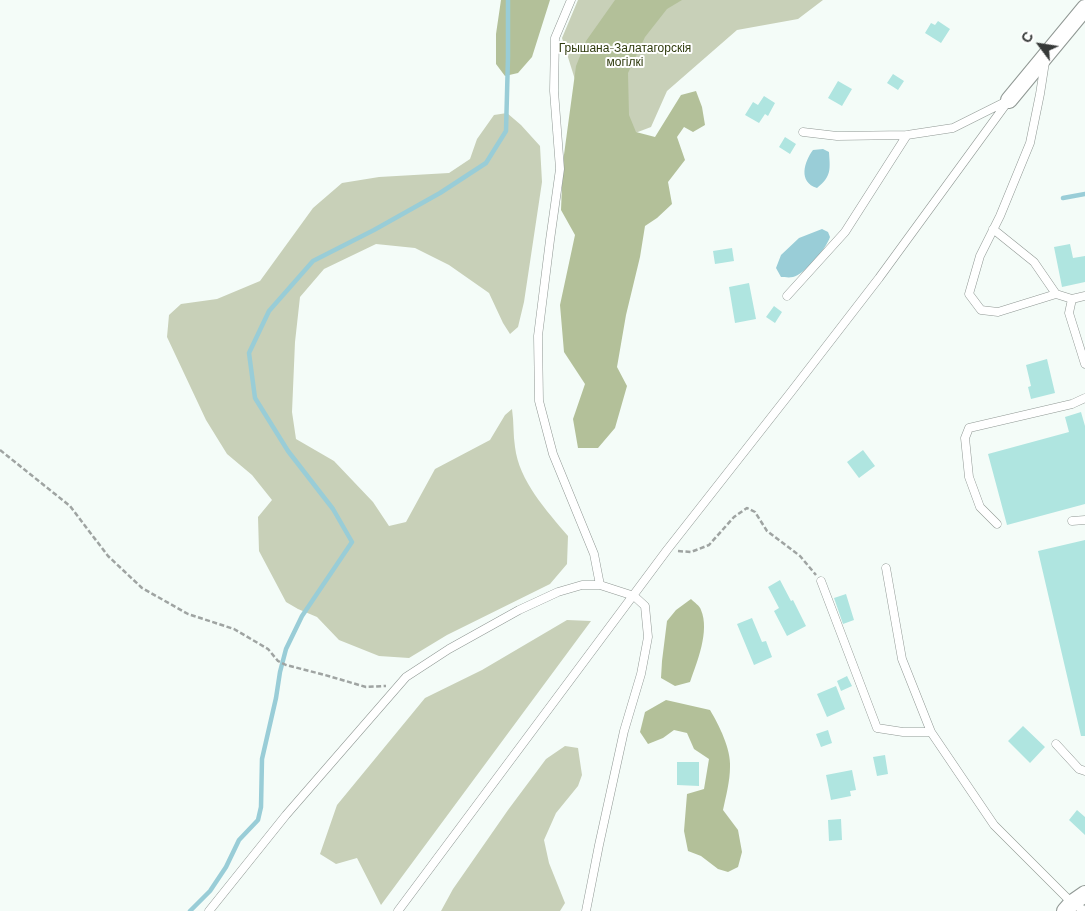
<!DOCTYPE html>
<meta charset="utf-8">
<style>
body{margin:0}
#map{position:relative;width:1085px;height:911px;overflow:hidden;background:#f4fcf8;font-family:Barlow,sans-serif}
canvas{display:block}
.north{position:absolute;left:1015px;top:20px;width:50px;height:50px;-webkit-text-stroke:4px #fff;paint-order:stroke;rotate:301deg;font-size:14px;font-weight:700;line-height:20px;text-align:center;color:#373a39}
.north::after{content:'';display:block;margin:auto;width:18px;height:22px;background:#373a39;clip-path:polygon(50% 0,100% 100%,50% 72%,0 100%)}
</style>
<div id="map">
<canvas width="1085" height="911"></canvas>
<div class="north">С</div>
</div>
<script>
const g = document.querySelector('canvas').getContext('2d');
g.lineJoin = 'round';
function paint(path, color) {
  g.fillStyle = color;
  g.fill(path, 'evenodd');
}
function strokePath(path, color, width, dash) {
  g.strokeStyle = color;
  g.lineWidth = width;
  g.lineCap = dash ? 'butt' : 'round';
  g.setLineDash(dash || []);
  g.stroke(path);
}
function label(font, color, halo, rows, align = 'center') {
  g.font = font + ' Barlow,sans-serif';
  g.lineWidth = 4;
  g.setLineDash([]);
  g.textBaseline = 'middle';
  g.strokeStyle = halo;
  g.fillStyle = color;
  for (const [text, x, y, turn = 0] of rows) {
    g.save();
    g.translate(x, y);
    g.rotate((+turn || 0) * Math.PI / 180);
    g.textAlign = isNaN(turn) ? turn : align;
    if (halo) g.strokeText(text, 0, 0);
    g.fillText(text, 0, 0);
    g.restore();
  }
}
const green = new Path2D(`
 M 578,0 L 823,0 L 798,19 L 737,30 L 667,91 L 651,127 L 630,135 L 582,102 L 562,38 Z
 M 507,113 L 521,125 L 540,146 L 542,182 L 524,302 L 518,327 L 510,334 L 503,323 L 489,293 L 449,265 L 415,248 L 376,244 L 324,269 L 300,297 L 295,342 L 292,412 L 296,439 L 334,461 L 373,502 L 389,526 L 406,522 L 435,469 L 490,440 L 505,415 L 512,409 C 514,422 513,435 515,447 C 519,481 547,511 568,536 L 567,564 L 550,584 L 447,635 L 409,658 L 379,656 L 339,640 L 317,617 L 298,609 L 286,602 L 259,551 L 258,517 L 272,500 L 252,475 L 227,454 L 206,420 L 167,337 L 169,315 L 181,304 L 217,299 L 260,281 L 313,208 L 342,183 L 379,177 L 449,173 L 470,159 L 477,139 L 494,115 Z
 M 567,620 L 591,621 L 381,905 L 357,858 L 336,864 L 320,854 L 337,805 L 425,698 L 482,670 Z
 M 565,746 L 578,748 L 582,775 L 578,786 L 556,813 L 544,840 L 549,863 L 565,903 L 560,911 L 441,911 L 453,889 L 508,810 L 546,759 Z`);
const forest = new Path2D(`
 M 501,0 L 550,0 L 532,57 L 518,73 L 505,76 L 496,64 L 496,34 Z
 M 615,0 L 682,0 L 667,9 L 645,37 L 628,73 L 629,115 L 636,132 L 655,137 L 681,95 L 696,91 L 702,107 L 705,125 L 693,132 L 684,127 L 677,137 L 685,160 L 668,182 L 672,204 L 657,218 L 645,226 L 640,257 L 626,315 L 617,367 L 627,386 L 615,428 L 598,448 L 578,448 L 573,419 L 585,384 L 564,352 L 560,305 L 575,235 L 561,210 L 563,162 L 576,66 L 586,41 Z
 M 691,599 C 694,602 700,606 701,610 C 710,631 697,662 690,682 L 675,686 L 661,678 L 662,661 L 667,621 L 676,610 Z
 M 666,700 L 710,710 C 719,725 731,749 730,767 C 730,781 726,796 723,810 L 738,830 L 742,852 L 738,867 L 728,872 L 718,869 L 701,856 L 688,851 L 684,831 L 687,794 L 704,789 L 709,759 L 694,749 L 687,733 L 674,730 L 663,738 L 648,744 L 640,732 L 645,712 Z`);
const water = new Path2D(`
 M 823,149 L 829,152 C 830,169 832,176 817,188 C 798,182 804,162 813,150 Z
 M 822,229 L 828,232 L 830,237 C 826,249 805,274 793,277 C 789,278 784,277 781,277 L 776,268 L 781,255 L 799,238 Z`);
const stream = new Path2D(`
 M 1063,198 L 1085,194
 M 190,911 L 210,891 L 226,867 L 239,840 L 258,820 L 261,807 L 262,759 L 276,698 L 280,672 L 286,649 L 302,616 L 352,542 L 333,509 L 288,451 L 255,398 L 249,353 L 269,311 L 313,261 L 374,230 L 440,193 L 486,163 L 506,131 L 508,57 L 508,0`);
const building = new Path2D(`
 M 938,21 L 950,29 L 941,43 L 925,33 L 931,23 L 935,25 Z
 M 893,74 L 904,81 L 898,90 L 887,83 Z
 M 838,81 L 852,89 L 842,106 L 828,98 Z
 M 764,96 L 775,103 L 768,116 L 765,114 L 759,123 L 745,115 L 753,102 L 758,105 Z
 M 785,137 L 796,144 L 790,154 L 779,147 Z
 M 1070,244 L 1073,258 L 1085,256 L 1085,282 L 1062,287 L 1054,247 Z
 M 732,248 L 734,261 L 715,264 L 713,251 Z
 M 749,283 L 756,319 L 735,323 L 729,287 Z
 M 774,306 L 782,312 L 775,323 L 766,317 Z
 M 1047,359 L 1055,393 L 1031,399 L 1028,387 L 1031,386 L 1026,365 Z
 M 1081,412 L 1085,426 L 1085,504 L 1007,525 L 988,454 L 1069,432 L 1065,417 Z
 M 863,450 L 875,466 L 859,478 L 847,462 Z
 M 1085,540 L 1085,736 L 1081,736 L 1038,551 Z
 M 780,580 L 791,601 L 793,600 L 806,626 L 787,636 L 774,611 L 779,608 L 768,587 Z
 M 846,594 L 854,620 L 843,624 L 834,598 Z
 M 752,618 L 762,642 L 766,641 L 772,657 L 754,665 L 737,624 Z
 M 847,676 L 852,686 L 841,691 L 837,681 Z
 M 836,686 L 845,709 L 827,717 L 817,694 Z
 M 1023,726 L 1045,747 L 1030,763 L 1008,741 Z
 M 828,730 L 832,743 L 821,747 L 816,734 Z
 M 885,755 L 888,774 L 877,776 L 873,757 Z
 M 677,762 L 699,762 L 699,786 L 677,785 Z
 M 852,770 L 856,790 L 850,791 L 851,796 L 831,800 L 826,775 Z
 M 1077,810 L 1085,817 L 1085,835 L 1069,820 Z
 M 841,819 L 842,840 L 829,841 L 828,820 Z`);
const path = new Path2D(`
 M 0,450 L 70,506 L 108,556 L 142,588 L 188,614 L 234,629 L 268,649 L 278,661 L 286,665 L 325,675 L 366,687 L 386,686
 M 678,551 L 691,552 L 709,545 L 734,517 L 747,508 L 755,512 L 767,531 L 800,556 L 816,575`);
const service = new Path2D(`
 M 571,0 L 555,38 L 554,91 L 560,169 L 550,240 L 538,336 L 539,401 L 553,454 L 594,554 L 600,585
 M 1045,62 L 1040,94 L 1030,143 L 1000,216 L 980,256 L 969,294 L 981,310 L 998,312 L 1056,294
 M 803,132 L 837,136 L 907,135 L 953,128 L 1007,101
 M 993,229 L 1034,262 L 1056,294 L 1072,299
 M 787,296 L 845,232 L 907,135
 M 1085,296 L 1072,299 L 1069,313 L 1085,364
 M 1072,521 L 1085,520
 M 997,524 L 980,507 L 969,477 L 965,438 L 969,428 L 1072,404 L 1085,398
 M 886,568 L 902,659 L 931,732 L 994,825 L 1072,903 L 1085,911
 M 821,581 L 877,728 L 903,732 L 931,732
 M 1056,744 L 1079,769 L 1085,771
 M 209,911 L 286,815 L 406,677 L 449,649 L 519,610 L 558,592 L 582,585 L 600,585 L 634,596 L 645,606 L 648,637 L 641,674 L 624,731 L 599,845 L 586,911
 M 398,911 L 667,550 L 791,392 L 879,278 L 1009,100`);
const minor = new Path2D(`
 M 1009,100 L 1085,8
 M 1065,911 L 1072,903 L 1085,894`);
const parkNames = [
 ["Грышана-Залатагорскія",625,48],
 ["могілкі",625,62]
];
paint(green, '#c8d0b8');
paint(forest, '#b3c099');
paint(water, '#99cdd7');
strokePath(stream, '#99cdd7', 4.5);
paint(building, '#afe5e0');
strokePath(service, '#909894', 9);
strokePath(minor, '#909894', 18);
strokePath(path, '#9fa4a2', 2.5, [5, 2.5]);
strokePath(service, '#fff', 8);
strokePath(minor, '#fff', 16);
label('12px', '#303c0e', '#fff', parkNames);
</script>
